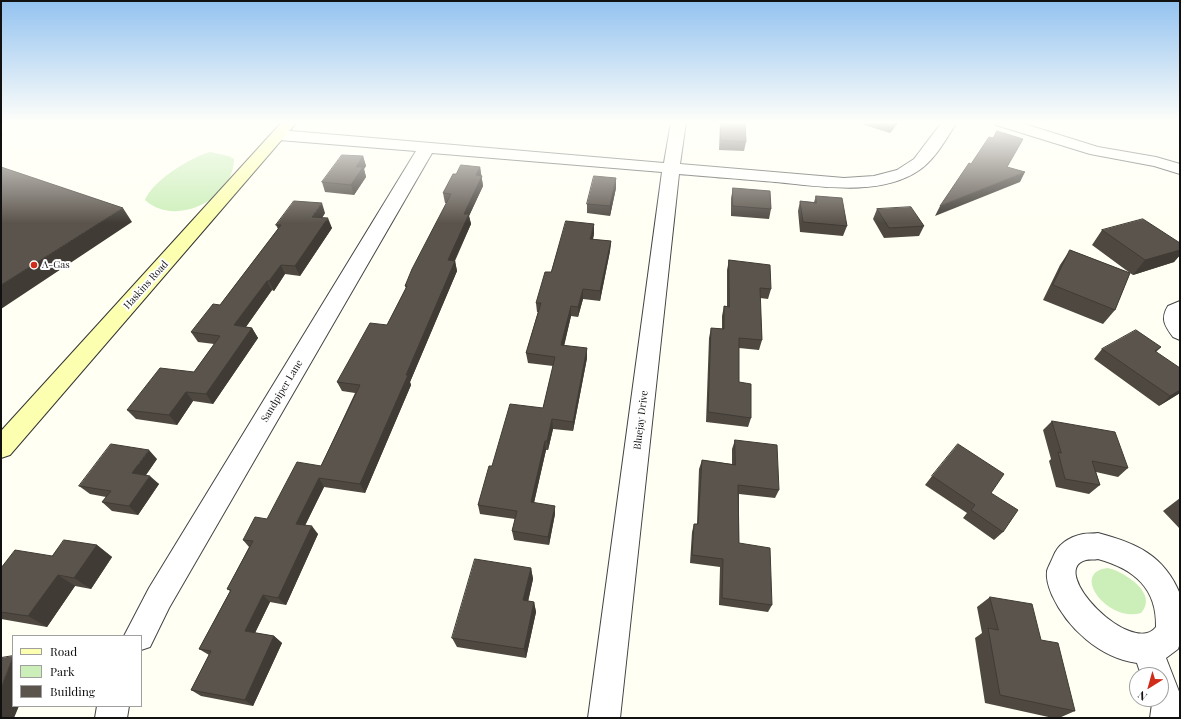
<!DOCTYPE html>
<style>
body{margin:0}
#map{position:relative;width:1181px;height:719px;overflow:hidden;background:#fffff4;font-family:"Playfair Display",serif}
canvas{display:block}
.frame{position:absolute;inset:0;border:2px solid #111;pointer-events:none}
.legend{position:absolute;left:12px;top:635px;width:130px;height:72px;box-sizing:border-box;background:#fff;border:1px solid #a0a0a0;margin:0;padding:5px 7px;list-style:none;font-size:12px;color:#111}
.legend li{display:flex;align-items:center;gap:8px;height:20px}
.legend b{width:20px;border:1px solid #a0a0a0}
.north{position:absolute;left:1129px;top:667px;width:40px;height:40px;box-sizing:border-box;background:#fff;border:1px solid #a0a0a0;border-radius:50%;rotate:217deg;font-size:11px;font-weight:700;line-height:16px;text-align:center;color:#111}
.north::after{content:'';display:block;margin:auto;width:14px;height:18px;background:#d12c19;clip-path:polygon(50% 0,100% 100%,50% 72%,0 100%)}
</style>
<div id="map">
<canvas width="1181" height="719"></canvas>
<div class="frame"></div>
<ul class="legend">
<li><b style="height:5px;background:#fcffaf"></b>Road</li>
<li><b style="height:11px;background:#ccefb9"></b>Park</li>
<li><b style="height:11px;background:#5b544c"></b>Building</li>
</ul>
<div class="north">N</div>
</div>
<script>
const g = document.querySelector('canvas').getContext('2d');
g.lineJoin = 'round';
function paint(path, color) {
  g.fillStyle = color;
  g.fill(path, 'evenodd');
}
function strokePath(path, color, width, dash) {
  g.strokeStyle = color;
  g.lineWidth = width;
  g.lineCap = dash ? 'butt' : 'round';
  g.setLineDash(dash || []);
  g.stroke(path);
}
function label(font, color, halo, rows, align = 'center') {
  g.font = font + ' "Playfair Display",serif';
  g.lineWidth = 4;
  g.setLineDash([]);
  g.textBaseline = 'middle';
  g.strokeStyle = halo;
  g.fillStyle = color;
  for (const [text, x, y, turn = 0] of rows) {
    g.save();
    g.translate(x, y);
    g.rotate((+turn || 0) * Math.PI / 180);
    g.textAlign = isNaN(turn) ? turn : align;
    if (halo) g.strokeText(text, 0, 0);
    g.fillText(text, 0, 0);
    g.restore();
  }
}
const green = new Path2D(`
 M 210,152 L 229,156 L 234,159 C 234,199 176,228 145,200 C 152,181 191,157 210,152 Z
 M 1108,568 C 1125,572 1159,594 1141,613 C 1108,623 1069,572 1108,568 Z`);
const minor = new Path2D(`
 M 671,122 L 686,122 L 680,164 L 844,178 L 874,176 L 897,170 L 914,159 L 942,122 L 957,122 C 946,139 935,160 918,171 C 879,197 819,186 775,182 C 743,179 711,177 679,174 L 620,718 L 588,718 L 662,172 L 432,153 L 169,608 L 150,647 L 141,650 L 141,636 L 124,636 L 149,588 L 416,151 L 279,140 L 274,138 L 271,135 L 274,132 L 279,130 L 664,163 Z
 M 994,122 L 1018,122 L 1098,147 L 1156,157 L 1180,164 L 1180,174 L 1154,166 L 1090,154 L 996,125 Z
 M 1180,301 L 1180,340 L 1173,337 C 1165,326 1160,319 1168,306 Z
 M 1098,533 C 1136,543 1164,555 1180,594 L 1180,643 L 1178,649 L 1166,658 L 1180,694 L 1180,718 L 1150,718 L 1152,704 L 1150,699 L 1161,699 L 1161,675 L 1141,675 L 1137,663 C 1100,658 1067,628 1052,595 C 1049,588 1046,579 1047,571 C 1048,567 1051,562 1053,557 C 1058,544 1069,537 1083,534 C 1088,533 1093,534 1098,533 ZM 1098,559 C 1134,569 1157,588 1156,627 C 1132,658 1046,570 1086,560 C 1089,559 1094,560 1098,559 Z
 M 97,706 L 129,706 L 127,718 L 95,718 Z`);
const secondary = new Path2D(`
 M 282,122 L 297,122 L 10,455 L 1,458 L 1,431 Z`);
const wall = new Path2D(`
 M 720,122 L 745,122 L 746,142 L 744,151 L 719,150 Z
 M 865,122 L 899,122 L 890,133 L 864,125 Z
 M 363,156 L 366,166 L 364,169 L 366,177 L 354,195 L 325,192 L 322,182 Z
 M 480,167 L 483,186 L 469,216 L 471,224 L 455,261 L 457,271 L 410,382 L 411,385 L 365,493 L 324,487 L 305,525 L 318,534 L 286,605 L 270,602 L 255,633 L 274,636 L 282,643 L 253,706 L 201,696 L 191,690 L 209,655 L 199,649 L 230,591 L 227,589 L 249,547 L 243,540 L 267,519 L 321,466 L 355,393 L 342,391 L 337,382 L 387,325 L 406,288 L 405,286 L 447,203 L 445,203 L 443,193 L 456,174 Z
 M 616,188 L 610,216 L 587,213 L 587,204 Z
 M 733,188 L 771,209 L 769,219 L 731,216 L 731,198 Z
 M 816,196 L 847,226 L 843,236 L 800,232 L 798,211 L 800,201 L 814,202 Z
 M 877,209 L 924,226 L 919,236 L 884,238 L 873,219 Z
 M 325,213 L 322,218 L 332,228 L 300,276 L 285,274 L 274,291 L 272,290 L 246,327 L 252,328 L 258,338 L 213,404 L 193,401 L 177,425 L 136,419 L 127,410 L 194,372 L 214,344 L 198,342 L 191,332 L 220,305 L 278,229 L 276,225 Z
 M 1102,230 L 1180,243 L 1180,255 L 1174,262 L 1133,275 L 1130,273 L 1115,310 L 1103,324 L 1043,300 L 1060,265 L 1070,250 L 1130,273 L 1092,245 Z
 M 594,234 L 593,240 L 611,241 L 610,251 L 600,301 L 583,299 L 578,317 L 571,316 L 564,345 L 587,358 L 573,431 L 553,429 L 548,450 L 546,450 L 534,503 L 555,514 L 549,545 L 514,540 L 512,531 L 515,519 L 480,514 L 478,505 L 492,466 L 543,408 L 553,366 L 528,363 L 526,353 L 538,312 L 537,312 L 536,303 L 551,272 Z
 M 729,260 L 771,289 L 768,299 L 760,298 L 762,340 L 759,350 L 739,348 L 739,382 L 751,418 L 748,427 L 706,422 L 709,338 L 711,328 L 722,329 L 722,316 L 724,306 L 727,306 L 727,270 Z
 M 1161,347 L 1156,352 L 1180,393 L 1159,406 L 1094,359 L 1102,349 Z
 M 1052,421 L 1128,468 L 1118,477 L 1096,472 L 1100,485 L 1089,494 L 1056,487 L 1049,461 L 1051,459 L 1043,430 Z
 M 735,440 L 779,490 L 775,498 L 739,494 L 739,543 L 772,605 L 768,612 L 719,605 L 720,567 L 690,563 L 692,532 L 694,524 L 697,524 L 699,469 L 702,460 L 732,464 L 732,449 Z
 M 157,459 L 146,475 L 159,484 L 138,515 L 112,511 L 102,502 L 106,497 L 90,494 L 79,486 Z
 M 932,476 L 991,493 L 1003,532 L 994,540 L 963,518 L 967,513 L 925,485 Z
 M 1180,498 L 1180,529 L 1163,511 Z
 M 97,545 L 112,557 L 91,589 L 75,586 L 47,627 L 1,619 L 1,568 Z
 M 531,568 L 533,579 L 528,601 L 534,602 L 536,612 L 526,658 L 457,647 L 452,638 Z
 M 990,597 L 1075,711 L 1059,718 L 1053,718 L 985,703 L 975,638 L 982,633 L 977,607 Z`);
const shadedWall = new Path2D(`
 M 895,122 L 899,122 L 890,133 L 893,124 Z
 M 363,156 L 366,166 L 364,169 L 366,177 L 354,195 L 351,185 L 356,167 Z
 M 480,167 L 483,186 L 469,216 L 471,224 L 450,270 L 448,260 L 464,214 L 476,175 Z
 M 1025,172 L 1020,182 L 935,216 L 940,206 Z
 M 616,178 L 616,188 L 610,216 L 610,206 Z
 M 322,203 L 325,213 L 316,227 L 312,217 Z
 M 123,208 L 132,222 L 1,309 L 1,285 Z
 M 328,218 L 332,228 L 300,276 L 295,266 Z
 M 594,224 L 594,234 L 590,249 L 590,239 Z
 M 611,241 L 610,251 L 600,301 L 600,291 Z
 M 1180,250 L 1180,255 L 1174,262 L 1133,275 L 1145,260 Z
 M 455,261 L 457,271 L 410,382 L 411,385 L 365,493 L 360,484 L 406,375 Z
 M 281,265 L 285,274 L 274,291 L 269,281 Z
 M 267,281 L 272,290 L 240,335 L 234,325 Z
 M 583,289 L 583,299 L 578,317 L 578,307 Z
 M 571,306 L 571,316 L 562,355 L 561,345 Z
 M 252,328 L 258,338 L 213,404 L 206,394 Z
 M 587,348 L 587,358 L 573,431 L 573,422 Z
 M 1180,390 L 1180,393 L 1159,406 L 1170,396 Z
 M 186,392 L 193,401 L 177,425 L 169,415 Z
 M 552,419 L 553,429 L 548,450 L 547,441 Z
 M 545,441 L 546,450 L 532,511 L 531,502 Z
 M 149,450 L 157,459 L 141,482 L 132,473 Z
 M 150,476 L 159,484 L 138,515 L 129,506 Z
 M 319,478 L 324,487 L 302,532 L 296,524 Z
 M 555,506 L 555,514 L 549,545 L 548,537 Z
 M 312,526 L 318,534 L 286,605 L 278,598 Z
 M 97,545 L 112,557 L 91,589 L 74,578 Z
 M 531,568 L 533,579 L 526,611 L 523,600 Z
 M 58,575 L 75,586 L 47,627 L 28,616 Z
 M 263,595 L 270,602 L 253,637 L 245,631 Z
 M 534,602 L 536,612 L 526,658 L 524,649 Z
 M 274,636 L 282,643 L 253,706 L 245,700 Z
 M 13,657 L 13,706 L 19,706 L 14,718 L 1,718 L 1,688 Z`);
const building = new Path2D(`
 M 721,122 L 745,122 L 746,142 L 721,140 Z
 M 997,131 L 1023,139 L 1007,167 L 1025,172 L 940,206 L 969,163 L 971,164 L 989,137 L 993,138 Z
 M 342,155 L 363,156 L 356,167 L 363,167 L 351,185 L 322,182 Z
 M 461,165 L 480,167 L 476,175 L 482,176 L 464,214 L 469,214 L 448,260 L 455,261 L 406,375 L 408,375 L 360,484 L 319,478 L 296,524 L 312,526 L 278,598 L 263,595 L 245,631 L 274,636 L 245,700 L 191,690 L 211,651 L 199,649 L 231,590 L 227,589 L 253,541 L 243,540 L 255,517 L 267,519 L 297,462 L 321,466 L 360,385 L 337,382 L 370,323 L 387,325 L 407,286 L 405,286 L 412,269 L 451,194 L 443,193 L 453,174 L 456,174 Z
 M 1,167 L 123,208 L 1,285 Z
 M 594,176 L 616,178 L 610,206 L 587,204 Z
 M 733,188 L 770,191 L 771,209 L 733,206 Z
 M 816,196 L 842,198 L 847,226 L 803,222 L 800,201 L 816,203 Z
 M 294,201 L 322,203 L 312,217 L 328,218 L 295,266 L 281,265 L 269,281 L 267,281 L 234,325 L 252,328 L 206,394 L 186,392 L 169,415 L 127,410 L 160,368 L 194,372 L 220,336 L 191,332 L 213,304 L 220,305 L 281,225 L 276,225 Z
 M 911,207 L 924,226 L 889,228 L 877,209 Z
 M 1143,219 L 1180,243 L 1180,250 L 1145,260 L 1102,230 Z
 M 566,221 L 594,224 L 590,239 L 611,241 L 600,291 L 583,289 L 578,307 L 571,306 L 561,345 L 587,348 L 573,422 L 552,419 L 547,441 L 545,441 L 531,502 L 555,506 L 548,537 L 512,531 L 517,511 L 478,505 L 489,466 L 492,466 L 510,404 L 543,408 L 555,357 L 526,353 L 541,303 L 536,303 L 545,272 L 551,272 Z
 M 1070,250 L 1130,273 L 1115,310 L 1053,285 Z
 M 729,260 L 770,265 L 771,289 L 760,288 L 762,340 L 739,338 L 739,382 L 751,384 L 751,418 L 708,412 L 711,328 L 724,329 L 724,306 L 729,307 Z
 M 1136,330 L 1161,347 L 1155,351 L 1180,368 L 1180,390 L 1170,396 L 1102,349 Z
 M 1052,421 L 1115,432 L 1128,468 L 1092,461 L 1100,485 L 1065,479 L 1058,452 L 1061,453 Z
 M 735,440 L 777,445 L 779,490 L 738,485 L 739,543 L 770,548 L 772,605 L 722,598 L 723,559 L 692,555 L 694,524 L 698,524 L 702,460 L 735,465 Z
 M 111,444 L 149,450 L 132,473 L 150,476 L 129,506 L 102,502 L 111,491 L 79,486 Z
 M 958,444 L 1004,474 L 991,493 L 1018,510 L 1003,532 L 971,510 L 975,505 L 932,476 Z
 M 64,540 L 97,545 L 74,578 L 58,575 L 28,616 L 1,612 L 1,568 L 15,550 L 52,556 Z
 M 475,559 L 531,568 L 523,600 L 534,602 L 524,649 L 452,638 Z
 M 990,597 L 1032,604 L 1041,640 L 1058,643 L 1075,711 L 1000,695 L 988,628 L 998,630 Z
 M 13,656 L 13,657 L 1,688 L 1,658 Z`);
const markers = [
 [34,265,4,"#d12c19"]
];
const poiNames = [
 ["A-Gas",42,265]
];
const streetNames = [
 ["Haskins Road",146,285,-48],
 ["Sandpiper Lane",282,391,-59],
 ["Bluejay Drive",641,420,-83]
];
paint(green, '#ccefb9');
strokePath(minor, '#444', 2);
strokePath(secondary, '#333', 2);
paint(minor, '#fff');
paint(secondary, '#fcffaf');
paint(wall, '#4e4841');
paint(shadedWall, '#403b35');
paint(building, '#5b544c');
strokePath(building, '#403b35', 1);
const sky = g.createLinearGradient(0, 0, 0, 223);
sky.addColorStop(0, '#93c2f0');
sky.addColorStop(0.55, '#fffffa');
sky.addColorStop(1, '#fffffa00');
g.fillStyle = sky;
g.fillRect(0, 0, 1181, 223);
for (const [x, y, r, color] of markers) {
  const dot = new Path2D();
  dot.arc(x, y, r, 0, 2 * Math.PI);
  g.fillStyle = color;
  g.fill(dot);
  strokePath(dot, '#fff', 1.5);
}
label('10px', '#111', '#fff', poiNames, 'left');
label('10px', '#111', '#fff', streetNames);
</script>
